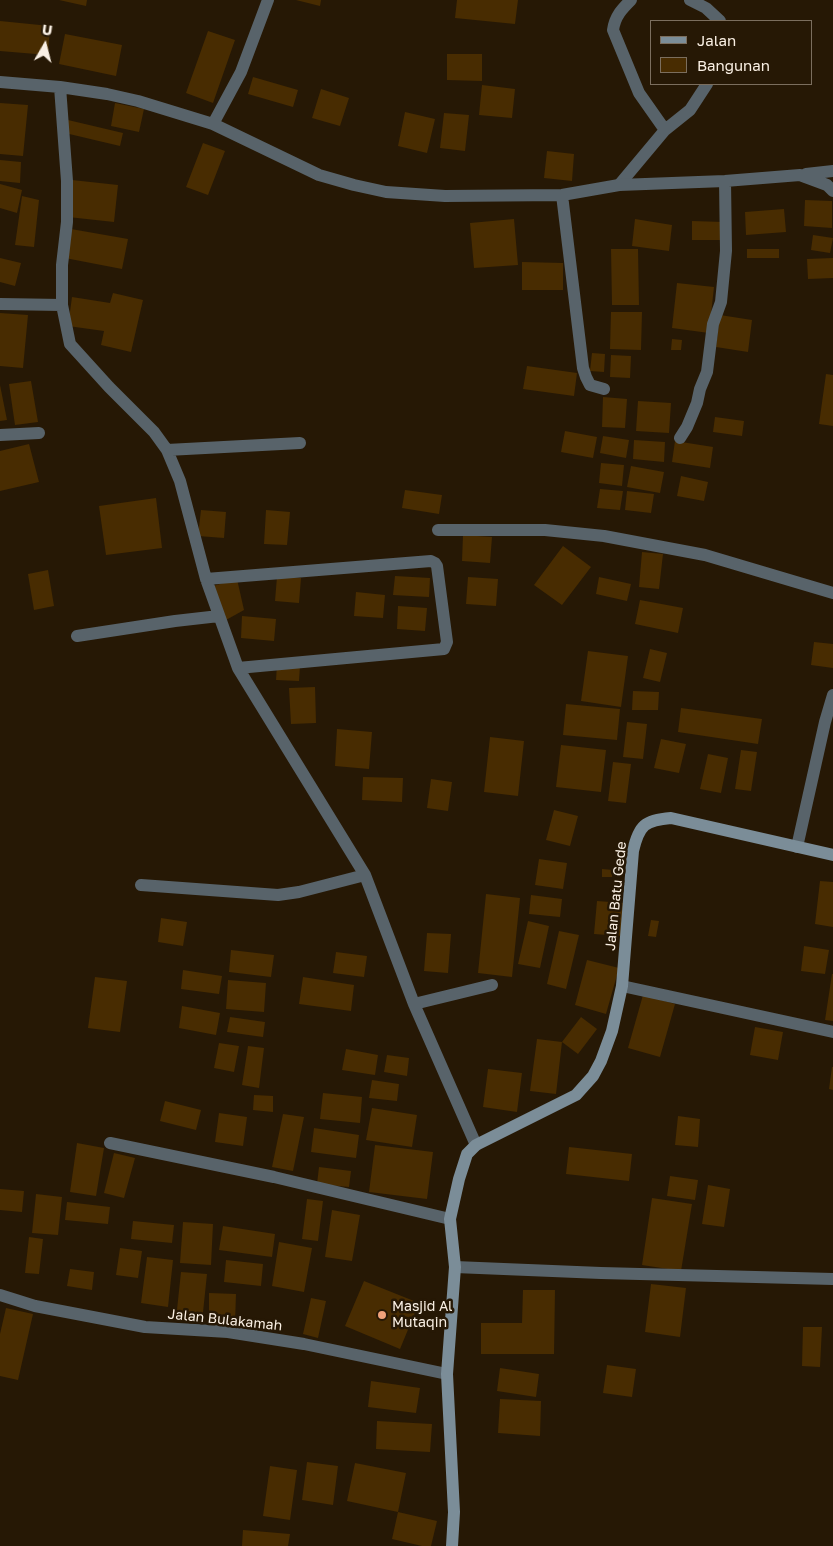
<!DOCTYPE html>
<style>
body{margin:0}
#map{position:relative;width:833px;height:1546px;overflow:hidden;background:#261805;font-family:"Golos Text",sans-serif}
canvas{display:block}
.legend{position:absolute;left:650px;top:20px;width:162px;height:65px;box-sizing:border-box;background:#261805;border:1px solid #7b6e5e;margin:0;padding:6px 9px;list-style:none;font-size:15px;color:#faf0e4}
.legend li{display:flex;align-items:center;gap:10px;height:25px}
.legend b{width:25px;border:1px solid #7b6e5e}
.north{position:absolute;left:20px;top:20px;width:50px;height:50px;-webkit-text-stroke:4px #261805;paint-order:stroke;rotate:8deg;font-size:14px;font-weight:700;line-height:20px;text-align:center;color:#faf0e4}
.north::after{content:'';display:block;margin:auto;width:18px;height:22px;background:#faf0e4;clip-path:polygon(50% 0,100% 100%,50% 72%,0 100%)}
</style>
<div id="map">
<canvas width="833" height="1546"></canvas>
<ul class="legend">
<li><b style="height:6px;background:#7b8d98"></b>Jalan</li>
<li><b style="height:14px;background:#482c01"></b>Bangunan</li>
</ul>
<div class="north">U</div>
</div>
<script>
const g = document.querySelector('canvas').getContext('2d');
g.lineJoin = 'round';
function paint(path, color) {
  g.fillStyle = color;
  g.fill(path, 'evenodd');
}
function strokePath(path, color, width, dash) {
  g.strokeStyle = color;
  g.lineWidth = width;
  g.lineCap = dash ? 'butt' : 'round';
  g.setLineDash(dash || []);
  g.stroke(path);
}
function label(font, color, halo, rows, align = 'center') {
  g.font = font + ' "Golos Text",sans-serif';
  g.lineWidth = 5;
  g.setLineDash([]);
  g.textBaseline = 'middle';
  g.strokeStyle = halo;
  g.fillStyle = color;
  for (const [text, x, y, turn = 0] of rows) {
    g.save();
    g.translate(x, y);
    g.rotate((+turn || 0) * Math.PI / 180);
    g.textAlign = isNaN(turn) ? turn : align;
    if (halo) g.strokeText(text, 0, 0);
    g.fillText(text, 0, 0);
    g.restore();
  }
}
const building = new Path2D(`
 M 59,0 L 87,0 L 86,6 Z
 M 296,0 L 321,0 L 320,6 Z
 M 457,0 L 518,0 L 515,24 L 455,18 Z
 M 0,21 L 50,26 L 48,55 L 0,51 Z
 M 208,31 L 235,40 L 213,103 L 186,93 Z
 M 65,34 L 122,45 L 116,76 L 59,64 Z
 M 447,54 L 482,54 L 482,81 L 447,80 Z
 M 253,77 L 298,90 L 293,107 L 248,94 Z
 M 482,85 L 515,89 L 512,118 L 479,115 Z
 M 321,89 L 349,98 L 340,126 L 312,118 Z
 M 0,103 L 28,105 L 23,156 L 0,154 Z
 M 115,103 L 144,109 L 139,132 L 111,126 Z
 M 405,112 L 435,119 L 427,153 L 398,146 Z
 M 444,113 L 469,115 L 465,151 L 440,148 Z
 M 68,120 L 123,133 L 120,146 L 65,133 Z
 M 203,143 L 225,151 L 208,195 L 186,187 Z
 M 547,151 L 574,154 L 572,181 L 544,178 Z
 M 0,160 L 21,162 L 20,183 L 0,181 Z
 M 72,180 L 118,185 L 114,222 L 68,217 Z
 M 0,184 L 22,190 L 17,213 L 0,208 Z
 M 22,196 L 39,200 L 34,247 L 15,245 Z
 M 805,200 L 832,201 L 832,228 L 804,226 Z
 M 784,209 L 786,232 L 746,235 L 745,212 Z
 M 514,219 L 518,265 L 474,268 L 470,223 Z
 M 635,219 L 672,225 L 669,251 L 632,246 Z
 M 692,221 L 724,222 L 724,240 L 692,240 Z
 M 71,229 L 128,239 L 122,269 L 65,258 Z
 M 813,235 L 833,238 L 830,253 L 811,250 Z
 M 611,249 L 638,249 L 639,305 L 612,305 Z
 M 747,249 L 779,249 L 779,258 L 747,258 Z
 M 0,258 L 21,263 L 15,286 L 0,282 Z
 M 833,258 L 833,278 L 808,279 L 807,259 Z
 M 522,262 L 563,263 L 563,290 L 522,290 Z
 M 677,283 L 714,287 L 709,333 L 672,328 Z
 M 113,293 L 143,300 L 131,352 L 101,345 L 104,331 L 68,326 L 72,297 L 110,303 Z
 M 611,312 L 642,312 L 641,350 L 610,349 Z
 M 0,313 L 28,315 L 23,368 L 0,366 Z
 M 720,315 L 752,320 L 748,352 L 716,347 Z
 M 672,339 L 682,340 L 681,350 L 671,350 Z
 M 592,353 L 605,354 L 604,372 L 590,371 Z
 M 611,355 L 631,356 L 630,378 L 610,377 Z
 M 527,366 L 577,373 L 574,396 L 523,389 Z
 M 826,374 L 833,375 L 833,426 L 819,424 Z
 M 31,381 L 38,422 L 15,425 L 9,384 Z
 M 0,385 L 7,420 L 0,421 Z
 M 603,397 L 627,399 L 625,428 L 602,427 Z
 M 638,401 L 671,403 L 669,433 L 636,431 Z
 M 715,417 L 744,421 L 742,436 L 713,432 Z
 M 565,431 L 597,437 L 593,458 L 561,452 Z
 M 603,436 L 629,440 L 626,458 L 600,453 Z
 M 634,440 L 665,442 L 664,462 L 633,459 Z
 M 675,441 L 713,447 L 710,468 L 672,462 Z
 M 29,444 L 39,482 L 0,491 L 0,451 Z
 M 601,463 L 624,465 L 622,486 L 599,483 Z
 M 631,466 L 664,472 L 660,493 L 627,487 Z
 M 681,476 L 708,482 L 704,501 L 677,496 Z
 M 600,489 L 623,491 L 620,510 L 597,508 Z
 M 405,490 L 442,495 L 439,514 L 402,508 Z
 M 627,491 L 654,494 L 651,513 L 625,510 Z
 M 156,498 L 162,548 L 106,555 L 99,506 Z
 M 201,510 L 226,512 L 224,538 L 198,536 Z
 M 266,510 L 290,512 L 287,545 L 264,544 Z
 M 463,535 L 492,537 L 490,563 L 462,561 Z
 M 563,546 L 591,567 L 562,605 L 534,585 Z
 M 642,552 L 663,554 L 659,589 L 639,587 Z
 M 48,570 L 54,606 L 34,610 L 28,574 Z
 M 395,576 L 430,578 L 429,597 L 393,595 Z
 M 277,577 L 301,578 L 299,603 L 275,601 Z
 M 468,577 L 498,579 L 496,606 L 466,604 Z
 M 599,577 L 631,584 L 627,601 L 596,594 Z
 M 237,579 L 244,610 L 226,620 L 213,586 Z
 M 356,592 L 385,595 L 383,618 L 354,616 Z
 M 640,600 L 683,608 L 678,633 L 635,624 Z
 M 398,606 L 427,608 L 425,631 L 397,629 Z
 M 242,616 L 276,619 L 274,641 L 241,638 Z
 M 814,642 L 833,644 L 833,668 L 811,665 Z
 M 650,649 L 667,653 L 660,682 L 643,678 Z
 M 588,651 L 628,656 L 621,707 L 581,701 Z
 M 277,665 L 300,666 L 299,681 L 276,680 Z
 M 315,687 L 316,723 L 291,724 L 289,688 Z
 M 633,691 L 659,692 L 658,710 L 632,710 Z
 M 566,704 L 620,709 L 617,740 L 563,735 Z
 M 681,708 L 762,719 L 758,744 L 678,732 Z
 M 627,722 L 647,724 L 643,759 L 623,757 Z
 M 337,729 L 372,732 L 369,769 L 335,766 Z
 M 490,737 L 524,741 L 518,796 L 484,792 Z
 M 661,739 L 686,744 L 679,773 L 654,768 Z
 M 561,745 L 606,750 L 601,792 L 556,787 Z
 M 741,750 L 757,752 L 751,791 L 735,789 Z
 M 708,754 L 728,758 L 721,793 L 700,789 Z
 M 613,762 L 631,764 L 626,803 L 608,801 Z
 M 363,777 L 403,778 L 402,802 L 362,800 Z
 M 431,779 L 452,782 L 448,811 L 427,808 Z
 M 554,810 L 578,816 L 570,846 L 546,840 Z
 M 539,859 L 567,863 L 563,889 L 535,885 Z
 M 602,869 L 613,870 L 612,877 L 602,877 Z
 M 820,881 L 833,882 L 833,927 L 815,924 Z
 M 486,894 L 520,898 L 512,977 L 478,973 Z
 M 531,895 L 562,899 L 560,917 L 529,914 Z
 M 597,901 L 624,903 L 622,936 L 594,934 Z
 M 161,918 L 187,922 L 183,946 L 158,942 Z
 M 651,920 L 659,921 L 656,937 L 648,936 Z
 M 528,921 L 549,926 L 540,968 L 518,964 Z
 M 559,931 L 579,935 L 566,989 L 547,984 Z
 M 427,933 L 451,934 L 448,973 L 424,971 Z
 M 804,946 L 829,950 L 825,974 L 801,971 Z
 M 231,950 L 274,955 L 271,977 L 229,972 Z
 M 336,952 L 367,956 L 364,977 L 333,973 Z
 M 587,960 L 619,968 L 606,1014 L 575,1005 Z
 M 183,970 L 222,976 L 219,994 L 181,989 Z
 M 832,974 L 833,974 L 833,1021 L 825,1020 Z
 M 95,977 L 127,981 L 120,1032 L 88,1028 Z
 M 303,977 L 354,985 L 351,1011 L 299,1004 Z
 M 228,980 L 266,983 L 264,1012 L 226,1009 Z
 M 643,995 L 675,1004 L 660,1057 L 628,1048 Z
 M 182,1006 L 220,1013 L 216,1035 L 179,1028 Z
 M 230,1017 L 265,1022 L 263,1037 L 227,1032 Z
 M 581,1017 L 597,1029 L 578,1054 L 562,1042 L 556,1094 L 530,1091 L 537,1039 L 562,1042 Z
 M 755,1027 L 783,1032 L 778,1060 L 750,1055 Z
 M 219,1043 L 239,1046 L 234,1072 L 214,1068 Z
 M 248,1046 L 264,1048 L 259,1088 L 242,1085 Z
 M 346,1049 L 378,1055 L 375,1075 L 342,1070 Z
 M 387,1055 L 409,1058 L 407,1076 L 384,1072 Z
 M 832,1067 L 833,1067 L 833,1090 L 829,1089 Z
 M 488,1069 L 522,1073 L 517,1112 L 483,1107 Z
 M 372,1080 L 399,1084 L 397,1101 L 369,1098 Z
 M 323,1093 L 362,1097 L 360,1123 L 320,1119 Z
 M 254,1095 L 273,1096 L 273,1112 L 253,1110 Z
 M 165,1101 L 201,1110 L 196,1130 L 160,1121 Z
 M 372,1108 L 417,1115 L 412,1147 L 366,1140 Z
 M 219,1113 L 247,1117 L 243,1146 L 215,1142 Z
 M 283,1114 L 304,1117 L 293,1171 L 272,1167 Z
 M 678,1116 L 700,1119 L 698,1147 L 675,1145 Z
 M 314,1128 L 359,1135 L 356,1158 L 311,1152 Z
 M 77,1143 L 104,1148 L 96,1196 L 70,1192 Z
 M 375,1145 L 433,1152 L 427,1199 L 369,1192 Z
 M 569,1147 L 632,1154 L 629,1181 L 566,1174 Z
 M 114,1153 L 135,1158 L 124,1198 L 104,1193 Z
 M 319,1167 L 351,1171 L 349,1187 L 317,1184 Z
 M 670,1176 L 698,1180 L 695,1200 L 667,1196 Z
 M 708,1185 L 730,1189 L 724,1227 L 702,1224 Z
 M 0,1189 L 24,1191 L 22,1212 L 0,1210 Z
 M 36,1194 L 62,1197 L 58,1235 L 32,1233 Z
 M 652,1198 L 692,1204 L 681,1271 L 642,1265 Z
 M 307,1199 L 323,1201 L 318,1241 L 302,1239 Z
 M 67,1202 L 110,1207 L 108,1224 L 65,1220 Z
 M 332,1210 L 360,1215 L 352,1261 L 325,1257 Z
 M 133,1221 L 174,1225 L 172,1243 L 131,1239 Z
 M 183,1222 L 213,1224 L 211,1265 L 180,1263 Z
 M 223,1226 L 275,1234 L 272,1257 L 219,1250 Z
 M 29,1237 L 43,1239 L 39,1274 L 25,1273 Z
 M 279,1242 L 312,1248 L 304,1292 L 272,1286 Z
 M 120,1248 L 142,1251 L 138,1278 L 116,1275 Z
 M 147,1257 L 173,1260 L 168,1307 L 141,1303 Z
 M 226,1260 L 263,1264 L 261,1286 L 224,1282 Z
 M 70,1269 L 94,1272 L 92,1290 L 67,1286 Z
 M 181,1272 L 207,1274 L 202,1322 L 176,1319 Z
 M 364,1281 L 419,1303 L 400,1349 L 345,1326 Z
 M 651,1284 L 686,1288 L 680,1337 L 645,1332 Z
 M 523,1290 L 555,1290 L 554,1354 L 481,1354 L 481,1323 L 522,1323 Z
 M 209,1293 L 236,1294 L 235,1323 L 209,1322 Z
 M 311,1298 L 326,1301 L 318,1338 L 303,1334 Z
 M 6,1308 L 33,1314 L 18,1380 L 0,1376 L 0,1334 Z
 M 803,1327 L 822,1327 L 820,1367 L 802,1366 Z
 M 607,1365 L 636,1369 L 632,1397 L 603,1393 Z
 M 500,1368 L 539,1374 L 536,1397 L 497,1391 Z
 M 371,1381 L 420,1388 L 416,1413 L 368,1407 Z
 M 500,1399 L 541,1401 L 540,1436 L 498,1433 Z
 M 377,1421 L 432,1424 L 430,1452 L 376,1449 Z
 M 307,1462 L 338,1466 L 333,1505 L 302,1500 Z
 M 355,1463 L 406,1473 L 398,1512 L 347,1501 Z
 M 270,1466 L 297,1470 L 290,1520 L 263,1516 Z
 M 398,1512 L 437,1521 L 431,1546 L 422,1546 L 392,1539 Z
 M 243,1530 L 290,1534 L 288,1546 L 242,1546 Z`);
const lane = new Path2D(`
 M 631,0 C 622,9 615,16 613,30 L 639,93 L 665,130
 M 690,0 L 706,8 L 720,21
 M 619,185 L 665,130 L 690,110 L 707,84`);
const street = new Path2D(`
 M 0,82 L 60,87 L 107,94 L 138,101 L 213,124 L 319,175 L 354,185 L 386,192 L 445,196 L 562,195 L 619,185 L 725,181 L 800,175 L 827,185 L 833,191
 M 60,87 L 67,181 L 67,222 L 62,265 L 62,305 L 70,344 L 109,387 L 154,432 L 167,450 L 180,481 L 206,579 L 238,668 L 365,875 L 414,1004 L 476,1145
 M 213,124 L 241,72 L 268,0
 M 806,174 L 833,171
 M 562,195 L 583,368 L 586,377 L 590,385 L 604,389
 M 0,304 L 62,305
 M 0,435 L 39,433
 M 680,438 L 687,427 L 697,403 L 700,389 L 707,372 L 713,324 L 721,302 L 726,251 L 725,181
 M 167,450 L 300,443
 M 438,530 L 545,530 L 604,536 L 705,555 L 833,593
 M 206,579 L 431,561 L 435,563 L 437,566 L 447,642 L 444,649 L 238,668
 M 77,636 L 175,621 L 219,616
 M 797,847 L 825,722 L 833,695
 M 141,885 L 278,895 L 299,892 L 365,875
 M 622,986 L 833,1032
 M 414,1004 L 492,985
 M 110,1143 L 274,1177 L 450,1219
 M 455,1267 L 601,1273 L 833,1279
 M 0,1295 L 35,1306 L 145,1327 L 228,1332 L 304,1344 L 447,1374`);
const secondary = new Path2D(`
 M 452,1546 L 454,1512 L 447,1374 L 455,1267 L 450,1219 L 459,1179 L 467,1154 L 476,1145 L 576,1095 L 593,1076 L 601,1061 L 612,1031 L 622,986 L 633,851 C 639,825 645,820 671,818 L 833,855`);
const markers = [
 [382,1315,5,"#f0a27a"]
];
const streetNames = [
 ["Jalan Batu Gede",616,896,-84],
 ["Jalan Bulakamah",225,1320,6]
];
const poiNames = [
 ["Masjid Al",392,1307],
 ["Mutaqin",392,1323]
];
paint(building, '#482c01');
strokePath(lane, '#58636a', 12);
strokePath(street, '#58636a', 12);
strokePath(secondary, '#7b8d98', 12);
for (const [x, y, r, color] of markers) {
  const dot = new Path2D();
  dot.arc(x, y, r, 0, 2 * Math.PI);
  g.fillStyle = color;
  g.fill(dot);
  strokePath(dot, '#261805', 2);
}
label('14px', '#faf0e4', '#261805', streetNames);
label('14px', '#faf0e4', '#261805', poiNames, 'left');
</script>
